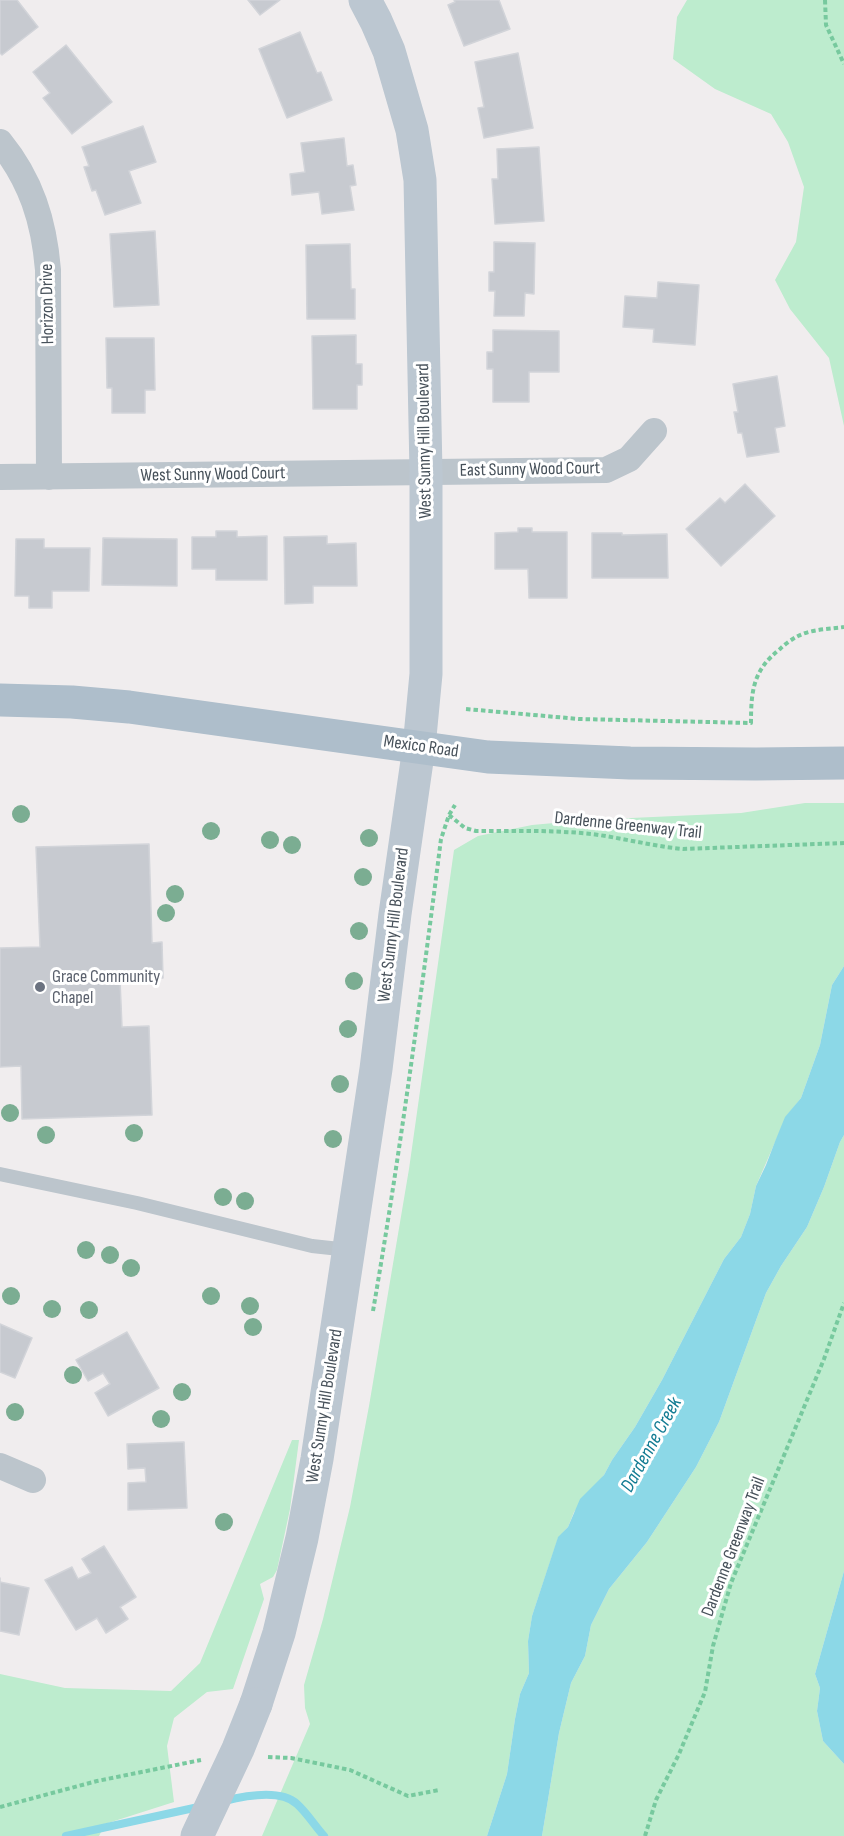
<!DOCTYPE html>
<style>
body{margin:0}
canvas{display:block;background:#f0edee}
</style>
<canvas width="844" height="1836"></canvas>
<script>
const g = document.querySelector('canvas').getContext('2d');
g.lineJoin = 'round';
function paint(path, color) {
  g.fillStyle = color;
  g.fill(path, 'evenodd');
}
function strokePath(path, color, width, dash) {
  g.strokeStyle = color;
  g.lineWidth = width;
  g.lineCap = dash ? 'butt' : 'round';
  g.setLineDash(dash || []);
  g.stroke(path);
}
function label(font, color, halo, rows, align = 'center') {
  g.font = font + ' "Sofia Sans Condensed",sans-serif';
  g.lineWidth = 6;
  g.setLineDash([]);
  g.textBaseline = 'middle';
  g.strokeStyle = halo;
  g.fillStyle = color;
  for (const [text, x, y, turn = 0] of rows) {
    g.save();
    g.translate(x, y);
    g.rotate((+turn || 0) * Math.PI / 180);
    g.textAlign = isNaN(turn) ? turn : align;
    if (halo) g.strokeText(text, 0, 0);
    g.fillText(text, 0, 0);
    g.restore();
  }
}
const green = new Path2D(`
 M 687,0 L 844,0 L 844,426 L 829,358 L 790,309 L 775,280 L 796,242 L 804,187 L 788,142 L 771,114 L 715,89 L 673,59 L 677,17 Z
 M 805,803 L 844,803 L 844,966 L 832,985 L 820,1045 L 801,1098 L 786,1117 L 756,1186 L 750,1214 L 741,1237 L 724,1259 L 662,1380 L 635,1427 L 612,1460 L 604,1475 L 574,1512 L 568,1527 L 558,1538 L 532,1616 L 528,1641 L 529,1673 L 520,1694 L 515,1719 L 507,1774 L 487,1836 L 262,1836 L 310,1724 L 305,1708 L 304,1685 L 323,1619 L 350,1507 L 369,1406 L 409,1169 L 454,850 L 478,836 L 532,825 L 587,820 L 741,813 Z
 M 844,1135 L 844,1571 L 815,1674 L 820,1688 L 817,1711 L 823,1741 L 844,1764 L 844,1836 L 542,1836 L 559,1733 L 571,1683 L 585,1656 L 591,1625 L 609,1589 L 647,1542 L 696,1467 L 719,1422 L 766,1293 L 781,1266 L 807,1227 L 824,1187 L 840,1142 Z
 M 292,1440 L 299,1440 L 290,1509 L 277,1570 L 273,1577 L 260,1584 L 264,1599 L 233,1689 L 207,1692 L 174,1718 L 167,1746 L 174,1802 L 105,1824 L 99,1836 L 0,1836 L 0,1674 L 65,1688 L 171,1691 L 200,1663 Z`);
const water = new Path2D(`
 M 844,966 L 844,1135 L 840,1142 L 824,1187 L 807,1227 L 781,1266 L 766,1293 L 719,1422 L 696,1467 L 647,1542 L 609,1589 L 591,1625 L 585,1656 L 571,1683 L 559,1733 L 542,1836 L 487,1836 L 507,1774 L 515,1719 L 520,1694 L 529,1673 L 528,1641 L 532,1616 L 558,1537 L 568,1527 L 580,1499 L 604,1475 L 612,1460 L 635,1427 L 662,1380 L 724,1259 L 741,1237 L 750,1214 L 756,1186 L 766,1165 L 776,1139 L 785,1117 L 801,1098 L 820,1045 L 832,985 Z
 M 844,1571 L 844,1764 L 823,1741 L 817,1711 L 820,1688 L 815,1674 Z`);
const stream = new Path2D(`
 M 224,1801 C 244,1796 281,1789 297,1804 C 307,1813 315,1826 324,1836
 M 66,1836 L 203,1806`);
const building = new Path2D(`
 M 0,0 L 17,0 L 38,27 L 2,55 L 0,53 Z
 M 248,0 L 280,0 L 260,15 Z
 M 454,0 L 499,0 L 510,29 L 464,46 L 448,5 L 455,2 Z
 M 300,32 L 317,73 L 321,72 L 332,100 L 287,118 L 259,49 Z
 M 66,45 L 112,102 L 72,134 L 43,98 L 50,93 L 33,72 Z
 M 518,53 L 533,128 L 484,138 L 478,108 L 484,107 L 475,62 Z
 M 143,126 L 156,162 L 129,171 L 141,203 L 105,215 L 96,190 L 92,191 L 84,167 L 89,166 L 82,147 Z
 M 344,138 L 347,166 L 353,165 L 356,185 L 350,186 L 354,210 L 322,214 L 319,192 L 292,195 L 290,174 L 305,172 L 301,143 Z
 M 539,147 L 544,221 L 495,224 L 492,179 L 498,179 L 497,149 Z
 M 155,231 L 159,305 L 114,307 L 110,234 Z
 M 494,242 L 535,243 L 534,294 L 525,293 L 524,316 L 494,316 L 495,291 L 489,291 L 489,272 L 494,272 Z
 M 350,244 L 351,289 L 355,289 L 355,319 L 307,319 L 306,245 Z
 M 658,282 L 699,285 L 695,345 L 653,342 L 654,329 L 623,327 L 625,296 L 657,298 Z
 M 493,330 L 559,331 L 559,372 L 529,372 L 529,402 L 493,402 L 493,369 L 487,369 L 487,352 L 493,352 Z
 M 356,335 L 356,364 L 362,364 L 362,385 L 357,385 L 357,409 L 313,409 L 312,336 Z
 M 106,338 L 154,338 L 155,390 L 145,390 L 145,413 L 112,413 L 112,388 L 107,388 Z
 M 777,376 L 785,426 L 775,428 L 779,452 L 747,457 L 742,433 L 738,433 L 734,412 L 738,412 L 733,384 Z
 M 745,484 L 775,516 L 721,566 L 686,529 L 720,498 L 725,503 Z
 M 518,528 L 532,528 L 532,532 L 567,532 L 567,598 L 529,598 L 528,569 L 495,569 L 495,533 L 518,532 Z
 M 216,531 L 237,531 L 237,537 L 267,536 L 267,580 L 216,580 L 216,569 L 192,569 L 192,537 L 216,537 Z
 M 592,533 L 622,533 L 622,535 L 667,534 L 668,578 L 592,578 Z
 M 327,536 L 327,544 L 356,543 L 357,586 L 313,586 L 313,603 L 285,604 L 284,537 Z
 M 103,538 L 177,539 L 177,586 L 102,585 Z
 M 16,539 L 44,539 L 44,548 L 90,548 L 89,591 L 52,591 L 52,608 L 29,608 L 29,596 L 15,596 Z
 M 149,844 L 152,943 L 162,942 L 163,978 L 120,980 L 122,1027 L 149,1026 L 152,1115 L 22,1119 L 21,1066 L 0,1067 L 0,948 L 40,947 L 36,847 Z
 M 0,1324 L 32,1338 L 15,1378 L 0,1372 Z
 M 127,1332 L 159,1388 L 108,1416 L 95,1393 L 110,1384 L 103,1373 L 88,1381 L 76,1360 Z
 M 184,1442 L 187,1508 L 128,1510 L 128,1483 L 146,1482 L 145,1468 L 128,1469 L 127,1444 Z
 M 104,1546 L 136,1597 L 120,1607 L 128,1619 L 106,1633 L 97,1618 L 76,1630 L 45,1580 L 72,1567 L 78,1579 L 91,1573 L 82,1559 Z
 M 0,1578 L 0,1582 L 29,1588 L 19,1635 L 0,1631 Z`);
const path = new Path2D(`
 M 825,0 L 826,25 L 844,64
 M 466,709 L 579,719 L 751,723 C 751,691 753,670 780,649 C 785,644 792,639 798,636 C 812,629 829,629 844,627
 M 449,815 L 465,828 L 476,831 C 515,831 553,830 592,834 C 622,838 652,846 683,849 L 844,843
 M 373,1311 C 400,1154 421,996 441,839 L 449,815 L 455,805
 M 268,1757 L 291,1758 L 350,1770 L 408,1796 L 439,1790
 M 0,1807 L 97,1781 L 201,1760
 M 645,1836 L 656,1800 L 679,1754 L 705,1692 L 713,1646 L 731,1583 L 824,1359 L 844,1303`);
const lane = new Path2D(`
 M 0,1174 L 137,1203 L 312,1246 L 349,1250`);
const street = new Path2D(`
 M 0,142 C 31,180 44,221 48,270 L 49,477
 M 0,477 L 606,470 L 629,459 L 654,431
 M 0,1466 L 33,1480`);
const secondary = new Path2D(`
 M 256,1704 L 279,1633 L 302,1538 L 317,1459 L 376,1069 L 395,914 L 419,747 L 426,674 L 426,472 L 420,180 L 412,130 L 389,51 L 376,21 L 365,0`);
const primary = new Path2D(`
 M 0,700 L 72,702 L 129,707 L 488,757 L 630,763 L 756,764 L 844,763`);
const secondaryBridge = new Path2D(`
 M 197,1836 L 238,1749 L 256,1704`);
const trees = [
 [21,814],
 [211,831],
 [369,838],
 [270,840],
 [292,845],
 [363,877],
 [175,894],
 [166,913],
 [359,931],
 [354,981],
 [348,1029],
 [340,1084],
 [10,1113],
 [134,1133],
 [46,1135],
 [333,1139],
 [223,1197],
 [245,1201],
 [86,1250],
 [110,1255],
 [131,1268],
 [11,1296],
 [211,1296],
 [250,1306],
 [52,1309],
 [89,1310],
 [253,1327],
 [73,1375],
 [182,1392],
 [15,1412],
 [161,1419],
 [224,1522]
];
const markers = [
 [40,987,6,"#6b7280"]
];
const streetNames = [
 ["Horizon Drive",48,304,-91],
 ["West Sunny Hill Boulevard",425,441,-91],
 ["East Sunny Wood Court",530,470,-1],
 ["West Sunny Wood Court",213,475,-1],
 ["Mexico Road",421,747,8],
 ["Dardenne Greenway Trail",628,826,6],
 ["West Sunny Hill Boulevard",394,925,-83],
 ["West Sunny Hill Boulevard",325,1406,-81],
 ["Dardenne Greenway Trail",734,1547,-69]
];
const worshipNames = [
 ["Grace Community",52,977],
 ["Chapel",52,998]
];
const waterNames = [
 ["Dardenne Creek",652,1445,-61]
];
paint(green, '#bdecce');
paint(water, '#8cd8e7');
strokePath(stream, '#8cd8e7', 8);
paint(building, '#c7cad0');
strokePath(building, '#d2d4d9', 1.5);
strokePath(path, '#77c99e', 4, [4.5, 3]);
strokePath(lane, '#bcc5cc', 14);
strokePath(street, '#bcc5cc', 26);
strokePath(secondary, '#bcc7d1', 33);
strokePath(primary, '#aebecb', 33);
strokePath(secondaryBridge, '#bcc7d1', 33);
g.fillStyle = '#7bad92';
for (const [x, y] of trees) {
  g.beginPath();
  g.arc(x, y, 9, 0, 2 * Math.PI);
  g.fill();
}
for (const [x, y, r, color] of markers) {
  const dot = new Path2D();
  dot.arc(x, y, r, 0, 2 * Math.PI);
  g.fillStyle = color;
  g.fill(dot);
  strokePath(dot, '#fff', 2);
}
label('18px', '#47515a', '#fff', streetNames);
label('18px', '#5b616d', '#fff', worshipNames, 'left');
label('italic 20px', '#137c93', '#fff', waterNames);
</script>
